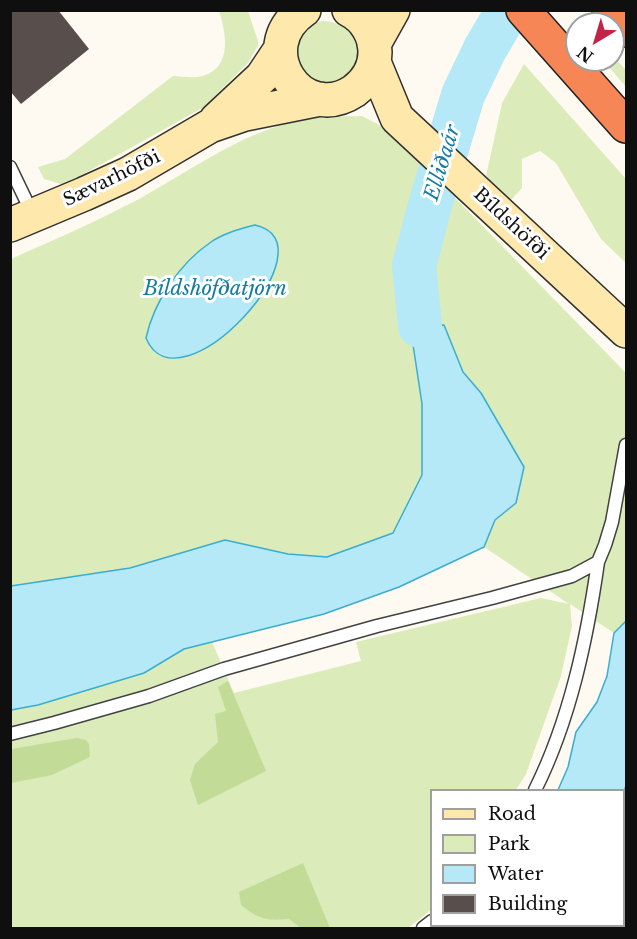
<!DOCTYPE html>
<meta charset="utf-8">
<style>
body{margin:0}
#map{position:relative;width:637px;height:939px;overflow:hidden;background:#fffaf1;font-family:"Libre Baskerville",serif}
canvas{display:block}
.frame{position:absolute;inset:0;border:12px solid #0f0f0f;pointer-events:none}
.legend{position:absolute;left:430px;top:789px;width:195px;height:138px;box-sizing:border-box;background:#fff;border:2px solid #9f9f9f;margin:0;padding:8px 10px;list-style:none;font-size:18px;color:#0f0f0f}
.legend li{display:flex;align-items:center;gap:12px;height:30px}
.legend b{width:30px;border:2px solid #9f9f9f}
.north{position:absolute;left:565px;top:12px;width:60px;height:60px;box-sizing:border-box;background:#fff;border:2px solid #9f9f9f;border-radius:50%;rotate:218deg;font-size:16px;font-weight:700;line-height:24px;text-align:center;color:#0f0f0f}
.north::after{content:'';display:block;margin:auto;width:21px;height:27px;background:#c32345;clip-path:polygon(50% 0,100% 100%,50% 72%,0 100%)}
</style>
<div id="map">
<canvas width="637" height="939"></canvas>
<div class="frame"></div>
<ul class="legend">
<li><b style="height:8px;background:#ffe8ac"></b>Road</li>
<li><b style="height:16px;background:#dbebba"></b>Park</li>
<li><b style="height:16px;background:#b5e9f8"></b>Water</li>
<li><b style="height:16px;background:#584e4b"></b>Building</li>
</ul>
<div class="north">N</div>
</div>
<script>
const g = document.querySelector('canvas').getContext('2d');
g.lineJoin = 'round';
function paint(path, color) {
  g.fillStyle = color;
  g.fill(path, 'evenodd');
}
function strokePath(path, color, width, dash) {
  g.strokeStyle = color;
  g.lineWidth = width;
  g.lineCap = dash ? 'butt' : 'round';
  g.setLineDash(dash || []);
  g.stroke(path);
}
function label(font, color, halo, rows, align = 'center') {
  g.font = font + ' "Libre Baskerville",serif';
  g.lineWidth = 6;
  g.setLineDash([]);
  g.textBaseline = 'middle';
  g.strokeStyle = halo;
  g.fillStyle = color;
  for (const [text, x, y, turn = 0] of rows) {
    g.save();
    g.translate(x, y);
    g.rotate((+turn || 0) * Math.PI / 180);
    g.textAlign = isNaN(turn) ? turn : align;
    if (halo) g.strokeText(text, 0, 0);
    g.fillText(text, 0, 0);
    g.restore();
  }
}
const green = new Path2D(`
 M 219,11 L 248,11 L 259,44 L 248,63 L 204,107 L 64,185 L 44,179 L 38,167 L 65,159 L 173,76 C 180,76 189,78 197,77 C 233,72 227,35 219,11 Z
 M 322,21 C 373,22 367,88 325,84 C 320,83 315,84 312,81 C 307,78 302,73 298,69 L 297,38 L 312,24 Z
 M 613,56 L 626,70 L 626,87 L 603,60 L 613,60 Z
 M 524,64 L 626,179 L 626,263 L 601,239 L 556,163 L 540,151 L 522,159 L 522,188 L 511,200 L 486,176 L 502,103 Z
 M 362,116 L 389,130 L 626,373 L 626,621 L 614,633 L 570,604 L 572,626 L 561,676 L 526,774 L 516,790 L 432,790 L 431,910 L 408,928 L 11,928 L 11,710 L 38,705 L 144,673 L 184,649 L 212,642 L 234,693 L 361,661 L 356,642 L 541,598 L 569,604 L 484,547 L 495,520 L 516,503 L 481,393 L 463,372 L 444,325 L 412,338 L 422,404 L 422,475 L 393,533 L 327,557 L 288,554 L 225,540 L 130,568 L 11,586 L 11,259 C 54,240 97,221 139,199 C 195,168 247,128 312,118 C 328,115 346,117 362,116 Z
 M 626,786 L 626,928 L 532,928 L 534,926 L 624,926 L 624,791 Z`);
const forest = new Path2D(`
 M 228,681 L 266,771 L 198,805 L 190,780 L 195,764 L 218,742 L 215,714 L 226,711 L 218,687 Z
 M 77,738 L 86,740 L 89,744 L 90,757 L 52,775 L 11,783 L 11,749 Z
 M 303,863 L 330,928 L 301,928 L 289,919 C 267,921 258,919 241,905 L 239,892 Z`);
const water = new Path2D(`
 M 255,225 C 337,243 178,416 146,338 C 154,301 180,263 211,242 C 224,233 240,229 255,225 Z
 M 444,325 L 463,372 L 481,393 L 524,467 L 516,503 L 495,520 L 484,547 L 399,587 L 324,614 L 184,649 L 144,673 L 38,705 L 11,710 L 11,586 L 130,568 L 225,540 L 288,554 L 327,557 L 393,533 L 422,475 L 422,404 L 412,338 L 420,326 Z
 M 626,621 L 626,786 L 624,791 L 558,790 L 568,767 L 576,732 L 597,702 L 607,676 L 614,633 Z
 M 457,926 L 534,926 L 532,928 L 454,928 Z`);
const river = new Path2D(`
 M 420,326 L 414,266 L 430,205 L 463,95 L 485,49 L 508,10`);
const building = new Path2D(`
 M 10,10 L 58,10 L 89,49 L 21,104 L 10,91 Z`);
const lane = new Path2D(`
 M 10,167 L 33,215
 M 10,734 L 54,723 L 149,696 L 224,669 L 377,626 L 492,598 L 572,576 L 598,562 L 605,545 L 612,522 L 626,445
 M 535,790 C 570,720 587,639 598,562
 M 423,928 L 432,921`);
const secondary = new Path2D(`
 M 304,10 C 249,48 301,126 354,91 C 366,82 375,68 375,52 C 375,35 365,18 349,10
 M 374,44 L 393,10
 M 374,62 L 397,118 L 626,331
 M 216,120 L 262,77 L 280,50
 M 10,225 L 84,194 L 128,174 L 210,126 L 245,114 L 320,99`);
const highway = new Path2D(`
 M 523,10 L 626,126
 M 609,10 L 626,30`);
const streetNames = [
 ["Sævarhöfði",112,179,-26],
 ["Bíldshöfði",511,224,43]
];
const waterNames = [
 ["Elliðaár",443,163,-73],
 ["Bíldshöfðatjörn",215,289]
];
paint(green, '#dbebba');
paint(forest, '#c2dc98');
paint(water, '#b5e9f8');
strokePath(water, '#3aadd0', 1.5);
strokePath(river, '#b5e9f8', 44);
paint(building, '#584e4b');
strokePath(lane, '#424242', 15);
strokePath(secondary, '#313131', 36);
strokePath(highway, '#202020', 36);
strokePath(lane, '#fff', 12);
strokePath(secondary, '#ffe8ac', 33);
strokePath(highway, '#f78657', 33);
label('18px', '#0f0f0f', '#fff', streetNames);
label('italic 20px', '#147da5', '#fff', waterNames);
</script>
